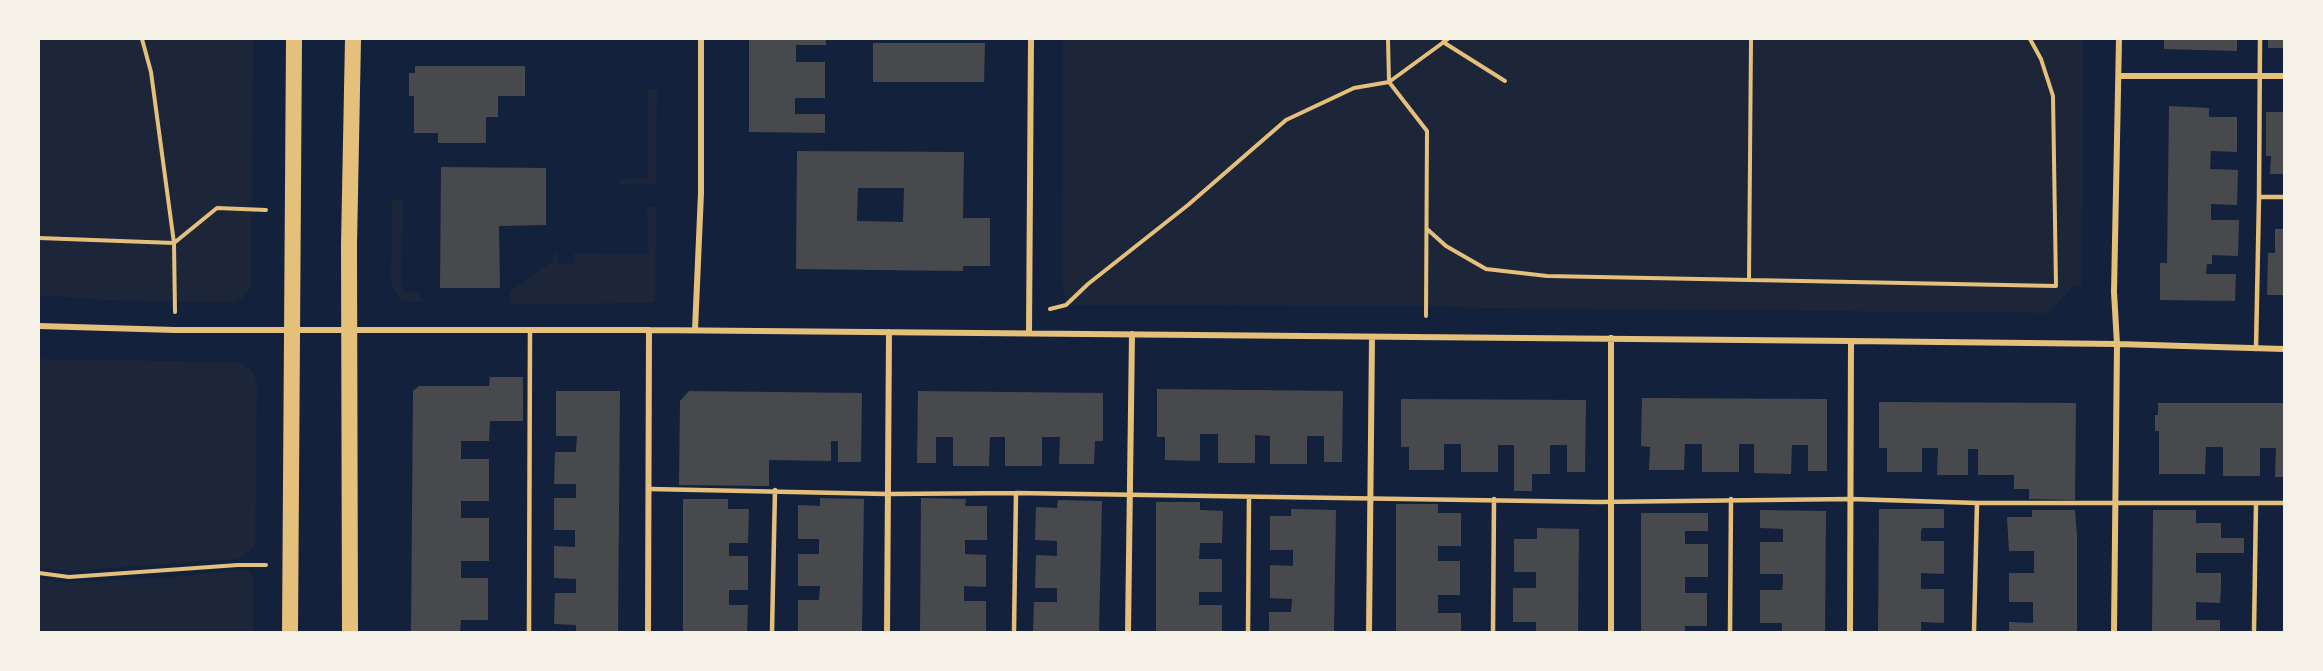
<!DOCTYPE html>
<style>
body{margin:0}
#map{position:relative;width:2323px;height:671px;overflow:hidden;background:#14213d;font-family:"Noto Sans",sans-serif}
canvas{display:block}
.frame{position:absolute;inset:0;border:40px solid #f6f1e7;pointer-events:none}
</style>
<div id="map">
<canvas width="2323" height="671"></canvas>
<div class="frame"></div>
</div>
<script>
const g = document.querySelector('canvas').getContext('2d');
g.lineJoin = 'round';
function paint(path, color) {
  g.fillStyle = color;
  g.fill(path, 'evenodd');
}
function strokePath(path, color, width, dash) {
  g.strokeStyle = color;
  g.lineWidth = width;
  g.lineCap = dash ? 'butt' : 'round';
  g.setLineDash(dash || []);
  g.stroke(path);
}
const green = new Path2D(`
 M 39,39 L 253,39 L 251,287 L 244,297 L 234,303 L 102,300 L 39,295 Z
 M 1063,39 L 2083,39 L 2082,285 L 2072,288 L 2048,313 L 1480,308 L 1430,306 L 1066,305 L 1062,280 Z
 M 648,89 L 657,89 L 656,184 L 620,184 L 620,179 L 648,178 Z
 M 392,200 L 403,200 L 401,284 L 406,291 L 419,293 L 421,302 C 401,302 399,302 391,283 Z
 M 647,207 L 656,207 L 655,303 L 510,304 L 510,292 L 552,261 L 555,254 L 558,254 L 558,264 L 574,264 L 574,253 L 648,254 Z
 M 39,359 L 236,362 C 250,366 256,374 257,388 L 255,547 L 238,559 L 70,571 L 39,568 Z
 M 243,569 L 249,571 L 253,579 L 253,632 L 39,632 L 39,578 L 68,582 L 176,577 Z`);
const building = new Path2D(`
 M 749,39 L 826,39 L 826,45 L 796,45 L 796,62 L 825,62 L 825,98 L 795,98 L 795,114 L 825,114 L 825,133 L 749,132 Z
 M 2164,39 L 2237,39 L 2237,51 L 2164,49 Z
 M 2268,39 L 2284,39 L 2284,48 L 2268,48 Z
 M 873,43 L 985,43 L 984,82 L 873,82 Z
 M 415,66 L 525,66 L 525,96 L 498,96 L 498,117 L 486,117 L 486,143 L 438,143 L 438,133 L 414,133 L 414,96 L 409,96 L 409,73 L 415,73 Z
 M 2169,106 L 2209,108 L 2209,117 L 2237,117 L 2237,152 L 2211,151 L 2210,169 L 2238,170 L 2237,205 L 2211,204 L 2211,220 L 2239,220 L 2238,256 L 2212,255 L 2212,264 L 2207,264 L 2206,274 L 2236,274 L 2235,301 L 2160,300 L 2160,263 L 2167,263 Z
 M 2266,112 L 2284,112 L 2284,174 L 2270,174 L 2271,156 L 2266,156 Z
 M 797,151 L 964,152 L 963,218 L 990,218 L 990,266 L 963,266 L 963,271 L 796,269 ZM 858,188 L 904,188 L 903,222 L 857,221 Z
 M 441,167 L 546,168 L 546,225 L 499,226 L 500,288 L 440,288 Z
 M 2275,229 L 2284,229 L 2284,295 L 2267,295 L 2268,253 L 2275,253 Z
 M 490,377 L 523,377 L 523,421 L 490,421 L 489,441 L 461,441 L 461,459 L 489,459 L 489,501 L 461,501 L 461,518 L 489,518 L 489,561 L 461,561 L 461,578 L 488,578 L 488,620 L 461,620 L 460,632 L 411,632 L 413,391 L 419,386 L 489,386 Z
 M 1157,389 L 1343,391 L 1342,462 L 1324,462 L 1324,436 L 1307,436 L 1307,464 L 1270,464 L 1270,436 L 1255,435 L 1255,463 L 1218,463 L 1218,434 L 1200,434 L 1200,461 L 1165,460 L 1165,437 L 1157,437 Z
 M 556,391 L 620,391 L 618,632 L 576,632 L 576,625 L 554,624 L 555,593 L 576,593 L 576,579 L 554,578 L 554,546 L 575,547 L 575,530 L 554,530 L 554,498 L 576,498 L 576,484 L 554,484 L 555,452 L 576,452 L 577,436 L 556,436 Z
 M 689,391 L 862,393 L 861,462 L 838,462 L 838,441 L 831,441 L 831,461 L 769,460 L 769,486 L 679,485 L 680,401 Z
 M 918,391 L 1103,393 L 1103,441 L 1095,441 L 1094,464 L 1059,464 L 1060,437 L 1042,437 L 1042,466 L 1005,466 L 1005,437 L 990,437 L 989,466 L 953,466 L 953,437 L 936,437 L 936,463 L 917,463 Z
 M 1642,398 L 1827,399 L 1827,471 L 1808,471 L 1808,445 L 1792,445 L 1791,474 L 1754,473 L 1754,444 L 1739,444 L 1739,472 L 1702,472 L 1702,444 L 1685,444 L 1684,470 L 1649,470 L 1650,447 L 1641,446 Z
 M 1401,399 L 1586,400 L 1585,472 L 1567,472 L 1567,445 L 1550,445 L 1550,474 L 1532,474 L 1532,491 L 1514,491 L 1514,445 L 1498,445 L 1498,472 L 1461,472 L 1461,444 L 1444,444 L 1444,470 L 1409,470 L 1409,447 L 1401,447 Z
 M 1879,402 L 2076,403 L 2075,500 L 2029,499 L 2029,489 L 2014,489 L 2014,475 L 1978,475 L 1978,449 L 1968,449 L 1968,475 L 1937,475 L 1938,448 L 1922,448 L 1922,472 L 1887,472 L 1887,448 L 1879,448 Z
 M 2158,403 L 2284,403 L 2284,477 L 2275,477 L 2276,448 L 2260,448 L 2260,476 L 2223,476 L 2223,447 L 2206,447 L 2205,474 L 2159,474 L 2159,431 L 2155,431 L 2155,415 L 2158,415 Z
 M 820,498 L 864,499 L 862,632 L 798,632 L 798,600 L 819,600 L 820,586 L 798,586 L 798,554 L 819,554 L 819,539 L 798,539 L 798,505 L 820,506 Z
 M 921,498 L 966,499 L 965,506 L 987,506 L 987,540 L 965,540 L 965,554 L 986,555 L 986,587 L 964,586 L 964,601 L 986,601 L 986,632 L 920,632 Z
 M 683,499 L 728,499 L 728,509 L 749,509 L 748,543 L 729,543 L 729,556 L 748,556 L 748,590 L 729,590 L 729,605 L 748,605 L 747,632 L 683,632 Z
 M 1058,500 L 1102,501 L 1099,632 L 1033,632 L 1034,602 L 1057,602 L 1057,588 L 1035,588 L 1036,555 L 1057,556 L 1057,541 L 1035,540 L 1036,507 L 1057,508 Z
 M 1156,502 L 1200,502 L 1200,510 L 1223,511 L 1222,543 L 1200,543 L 1199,559 L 1222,559 L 1222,592 L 1199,592 L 1199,605 L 1222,605 L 1222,632 L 1156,632 Z
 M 1396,504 L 1438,504 L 1438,513 L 1461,513 L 1461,546 L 1438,546 L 1438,561 L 1460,561 L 1460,595 L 1438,595 L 1438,613 L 1461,613 L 1461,632 L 1396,632 Z
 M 1291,509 L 1336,510 L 1334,632 L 1269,632 L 1269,612 L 1291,612 L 1292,601 L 1292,599 L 1270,598 L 1270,565 L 1293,566 L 1293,550 L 1270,550 L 1270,516 L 1291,516 Z
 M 1879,509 L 1944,509 L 1944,528 L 1922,528 L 1921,532 L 1921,541 L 1944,541 L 1944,574 L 1921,573 L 1921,589 L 1944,589 L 1944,623 L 1921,622 L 1921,632 L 1878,632 Z
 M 1760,510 L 1826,511 L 1825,632 L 1782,632 L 1782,623 L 1760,623 L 1760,590 L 1782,590 L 1783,581 L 1783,574 L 1760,574 L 1760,542 L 1783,542 L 1783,529 L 1760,528 Z
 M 2032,510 L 2075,510 L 2077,536 L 2077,632 L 2009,632 L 2009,622 L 2033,623 L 2033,602 L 2009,602 L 2009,573 L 2034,573 L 2034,551 L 2009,551 L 2007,517 L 2032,517 Z
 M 2153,510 L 2196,510 L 2196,523 L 2221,523 L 2221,538 L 2244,538 L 2244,553 L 2196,553 L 2196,573 L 2221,573 L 2221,588 L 2220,603 L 2196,602 L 2196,620 L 2220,620 L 2220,632 L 2152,632 Z
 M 1641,513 L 1708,513 L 1708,531 L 1685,531 L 1685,544 L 1708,544 L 1708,577 L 1685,577 L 1685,593 L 1707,593 L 1707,626 L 1685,626 L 1685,632 L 1641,632 Z
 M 1537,528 L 1579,529 L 1578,632 L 1536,632 L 1536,622 L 1513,622 L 1513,588 L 1536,588 L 1536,572 L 1514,572 L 1514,539 L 1537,539 Z`);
const path = new Path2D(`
 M 142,39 L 151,72 L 174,243 L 175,312
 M 1388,39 L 1389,82 L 1427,131 L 1426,316
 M 1443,42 L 1505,81
 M 1427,229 L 1446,246 L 1486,269 L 1547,276 L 2056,286 L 2053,96 L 2041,59 L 2030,39
 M 39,238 L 174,243 L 217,208 L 266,210
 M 1749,280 L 1751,39
 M 1050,309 L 1066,305 L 1088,284 L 1188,205 L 1286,120 L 1354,88 L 1389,82 L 1448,39
 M 39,573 L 69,577 L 238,565 L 266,565`);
const service = new Path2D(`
 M 2260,39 L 2259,197 L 2284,197
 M 2256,349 L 2259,197
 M 650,489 L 887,494 L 1016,493 L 1598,502 L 1851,499 L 1977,503 L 2284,503
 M 529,632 L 530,330
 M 772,632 L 775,490
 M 1014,632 L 1016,493
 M 1248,632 L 1249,497
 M 1493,632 L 1494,499
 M 1730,632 L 1731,499
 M 1974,632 L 1977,503
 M 2254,632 L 2256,503`);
const minor = new Path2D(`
 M 2119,76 L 2284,76
 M 39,326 L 175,330 L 649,330 L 1851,341 L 2117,344 L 2284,349
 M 695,330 L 701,193 L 701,39
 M 1029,333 L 1031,39
 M 1611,338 L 1611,632
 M 648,632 L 649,330
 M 887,632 L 889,332
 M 1128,632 L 1132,334
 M 1369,632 L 1372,337
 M 1850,632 L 1851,341
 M 2114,632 L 2117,344 L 2114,292 L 2119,39`);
const trunk = new Path2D(`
 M 290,632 L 294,39
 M 350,632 L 349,245 L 353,39`);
paint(green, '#1d2539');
paint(building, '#48494c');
strokePath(path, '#e5c07b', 4);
strokePath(service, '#e5c07b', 4.5);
strokePath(minor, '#e5c07b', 6);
strokePath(trunk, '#e5c07b', 16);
</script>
